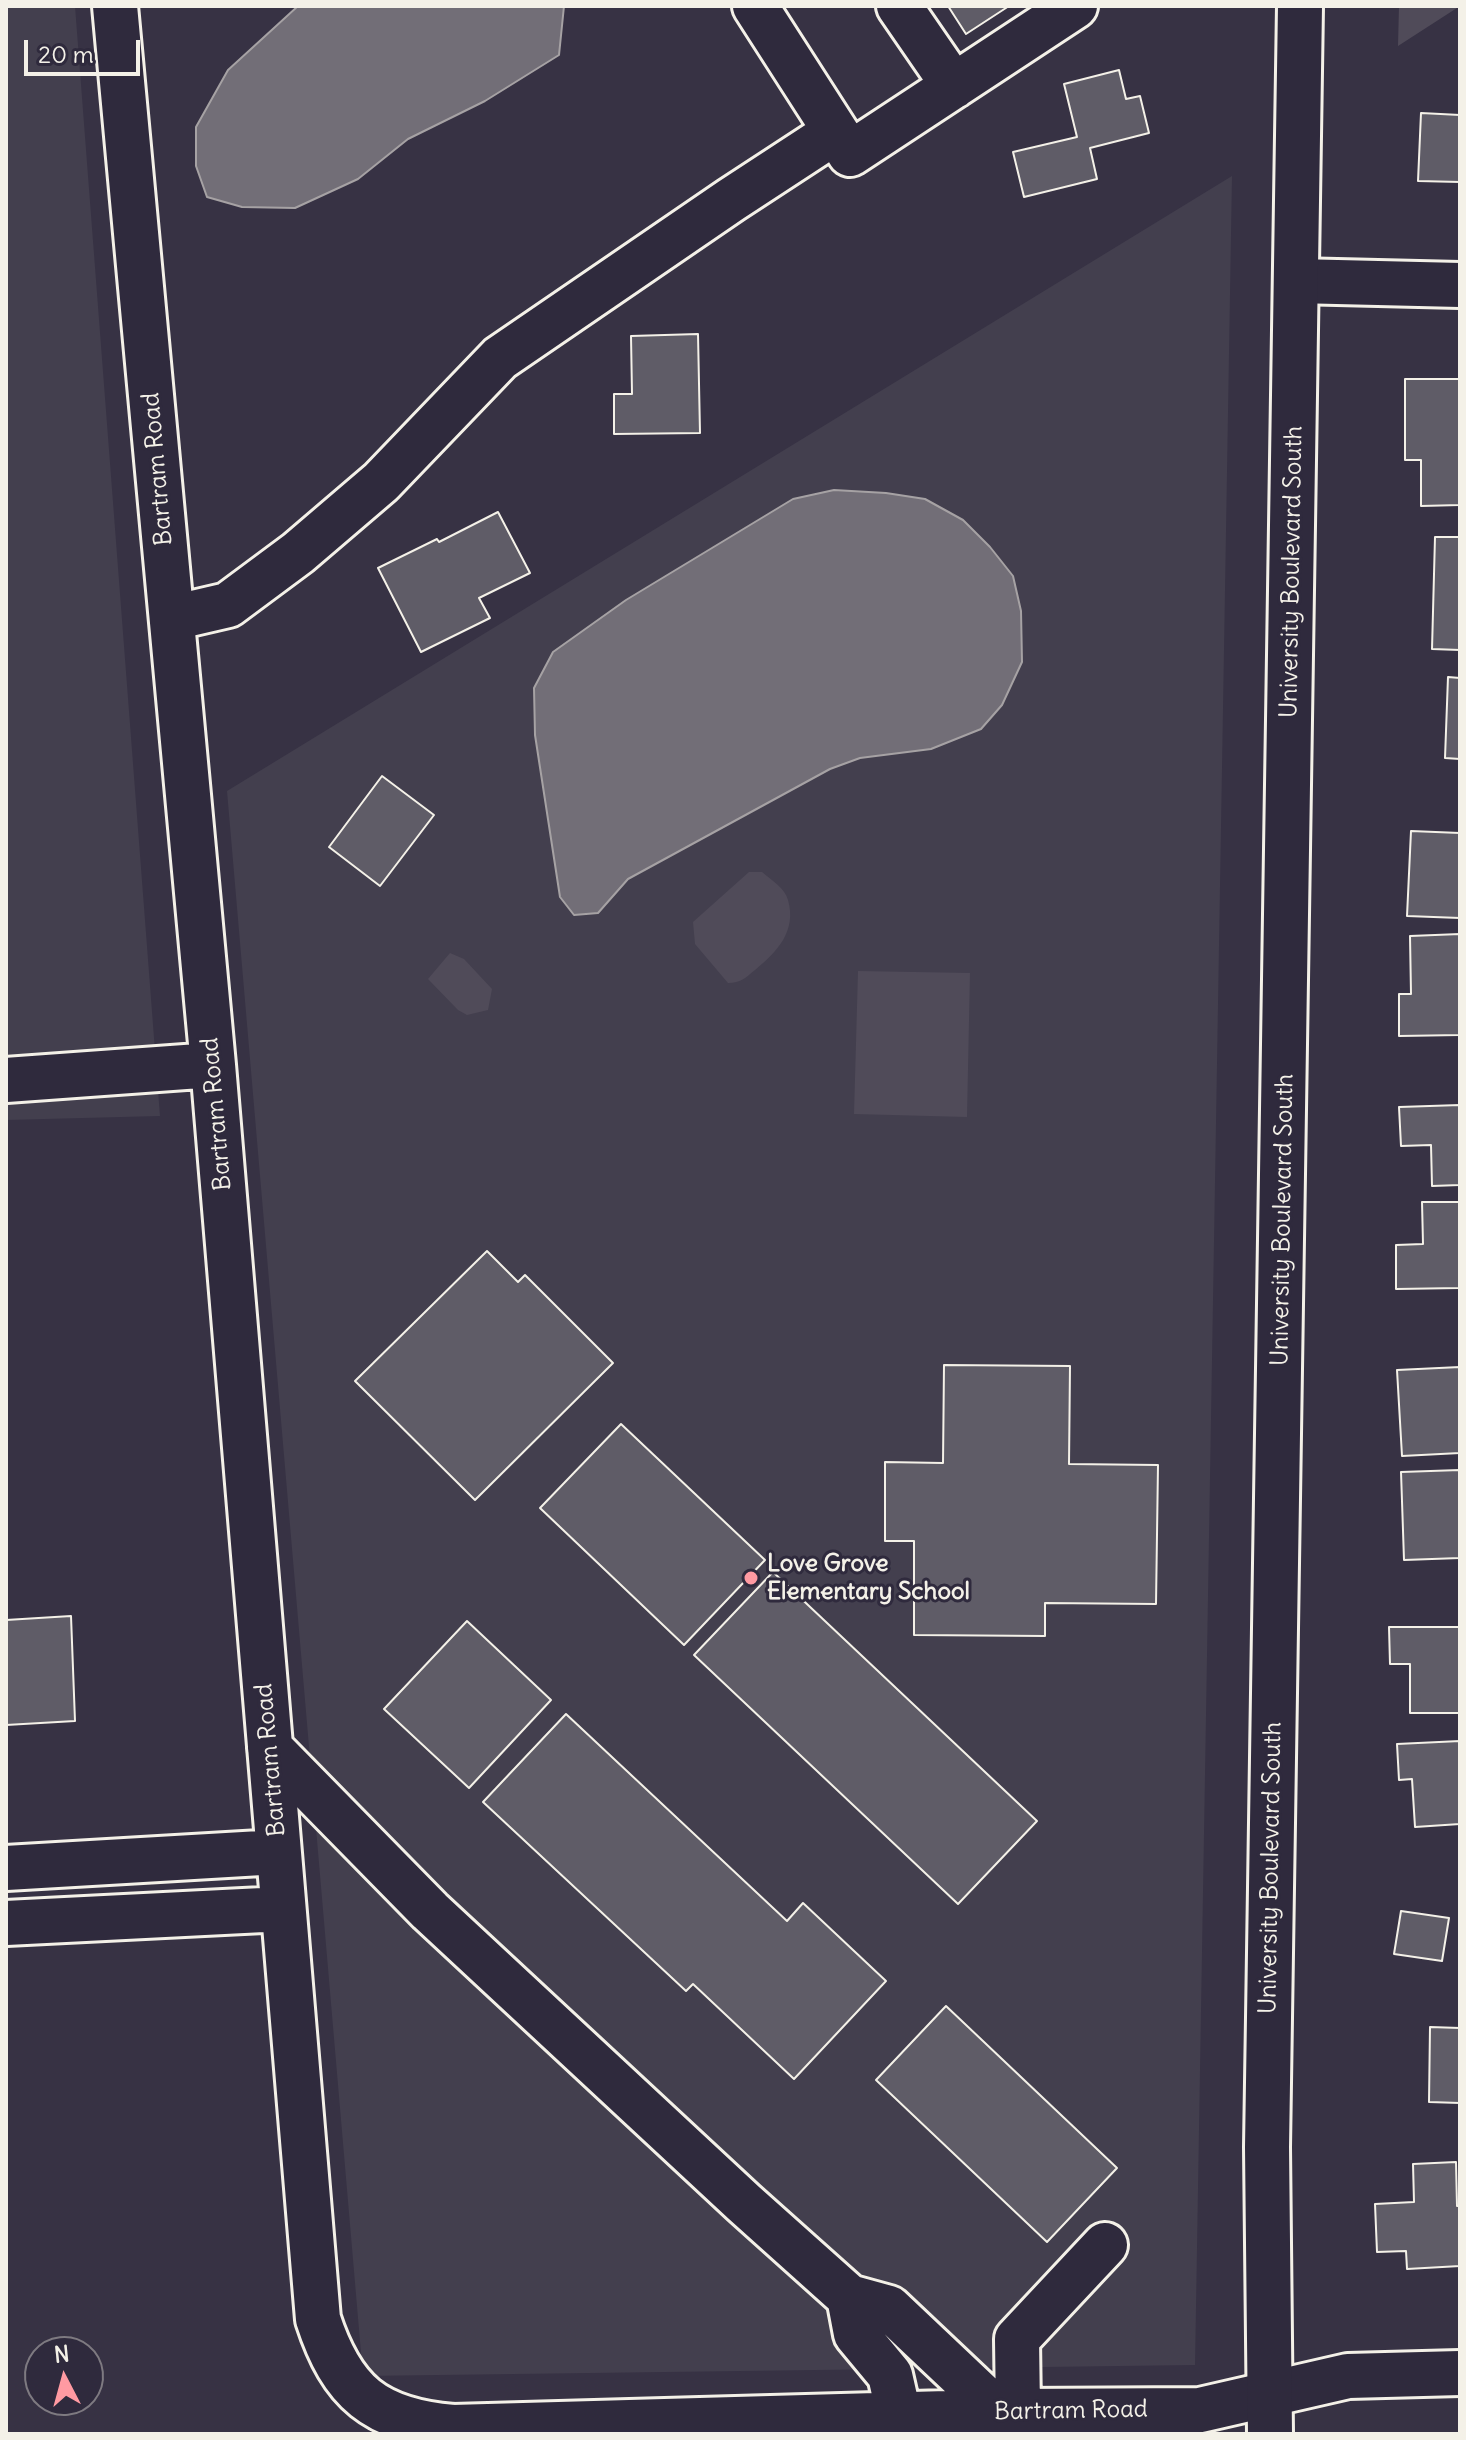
<!DOCTYPE html>
<style>
body{margin:0}
#map{position:relative;width:1466px;height:2440px;overflow:hidden;background:#373244;font-family:Delius,sans-serif}
canvas{display:block}
.frame{position:absolute;inset:0;border:8px solid #f4f1e8;pointer-events:none}
.north{position:absolute;left:24px;top:2336px;width:80px;height:80px;box-sizing:border-box;background:#2f2a3d;border:2px solid #7e7a81;border-radius:50%;rotate:354deg;font-size:22px;font-weight:700;line-height:32px;text-align:center;color:#f4f1e8}
.north::after{content:'';display:block;margin:auto;width:28px;height:36px;background:#ff9aa2;clip-path:polygon(50% 0,100% 100%,50% 72%,0 100%)}
.scale{position:absolute;left:24px;top:40px;width:116px;height:36px;box-sizing:border-box;border:4px solid #f4f1e8;border-top:0;padding-left:10px;font-size:24px;line-height:28px;white-space:nowrap;color:#f4f1e8;-webkit-text-stroke:6px #2f2a3d;paint-order:stroke}
</style>
<div id="map">
<canvas width="1466" height="2440"></canvas>
<div class="frame"></div>
<div class="north">N</div>
<div class="scale">20 m</div>
</div>
<script>
const g = document.querySelector('canvas').getContext('2d');
g.lineJoin = 'round';
function paint(path, color) {
  g.fillStyle = color;
  g.fill(path, 'evenodd');
}
function strokePath(path, color, width, dash) {
  g.strokeStyle = color;
  g.lineWidth = width;
  g.lineCap = dash ? 'butt' : 'round';
  g.setLineDash(dash || []);
  g.stroke(path);
}
function label(font, color, halo, rows, align = 'center') {
  g.font = font + ' Delius,sans-serif';
  g.lineWidth = 6;
  g.setLineDash([]);
  g.textBaseline = 'middle';
  g.strokeStyle = halo;
  g.fillStyle = color;
  for (const [text, x, y, turn = 0] of rows) {
    g.save();
    g.translate(x, y);
    g.rotate((+turn || 0) * Math.PI / 180);
    g.textAlign = isNaN(turn) ? turn : align;
    if (halo) g.strokeText(text, 0, 0);
    g.fillText(text, 0, 0);
    g.restore();
  }
}
const built = new Path2D(`
 M 6,6 L 75,6 L 160,1116 L 6,1120 Z
 M 1232,176 L 1195,2365 L 363,2376 L 227,791 Z`);
const green = new Path2D(`
 M 1399,6 L 1460,6 L 1398,46 Z
 M 749,872 L 762,872 C 771,880 785,888 788,900 C 797,931 777,952 755,970 C 745,978 741,983 728,983 L 695,944 L 693,922 Z
 M 450,953 L 464,959 L 492,989 L 488,1010 L 467,1015 L 458,1010 L 428,979 Z
 M 858,971 L 970,973 L 967,1117 L 854,1114 Z`);
const water = new Path2D(`
 M 298,6 L 564,6 L 559,55 L 485,101 L 408,139 L 358,179 L 295,208 L 242,207 L 207,197 L 196,166 L 196,127 L 228,70 Z
 M 834,490 L 886,493 L 925,499 L 963,520 L 990,547 L 1013,576 L 1021,611 L 1022,662 L 1002,705 L 981,729 L 931,749 L 860,758 L 830,769 L 628,879 L 598,913 L 574,915 L 560,897 L 535,735 L 534,688 L 553,652 L 626,600 L 793,499 Z`);
const building = new Path2D(`
 M 948,6 L 1009,6 L 966,34 Z
 M 1119,70 L 1126,99 L 1140,96 L 1149,133 L 1090,148 L 1097,179 L 1024,197 L 1013,152 L 1077,137 L 1064,84 Z
 M 1421,113 L 1460,115 L 1460,182 L 1418,181 Z
 M 698,334 L 700,433 L 614,434 L 614,394 L 632,394 L 631,336 Z
 M 1405,379 L 1460,379 L 1460,505 L 1421,506 L 1421,460 L 1405,460 Z
 M 498,512 L 530,573 L 479,598 L 490,618 L 421,652 L 378,568 L 437,539 L 439,542 Z
 M 1435,537 L 1460,537 L 1460,650 L 1432,649 Z
 M 1448,677 L 1460,678 L 1460,759 L 1445,758 Z
 M 382,776 L 434,815 L 380,886 L 329,847 Z
 M 1411,831 L 1460,833 L 1460,918 L 1407,916 Z
 M 1460,934 L 1460,1035 L 1399,1036 L 1399,994 L 1411,994 L 1410,936 Z
 M 1460,1105 L 1460,1185 L 1432,1186 L 1431,1145 L 1401,1146 L 1399,1107 Z
 M 1422,1202 L 1460,1202 L 1460,1288 L 1396,1289 L 1396,1245 L 1423,1244 Z
 M 487,1251 L 518,1282 L 525,1275 L 613,1363 L 475,1500 L 355,1381 Z
 M 944,1365 L 1070,1366 L 1069,1464 L 1158,1465 L 1156,1604 L 1045,1603 L 1045,1636 L 914,1635 L 914,1541 L 885,1541 L 885,1462 L 943,1463 Z
 M 1460,1367 L 1460,1453 L 1402,1456 L 1397,1370 Z
 M 621,1424 L 765,1560 L 684,1645 L 540,1508 Z
 M 1460,1470 L 1460,1558 L 1404,1560 L 1401,1472 Z
 M 773,1572 L 1037,1821 L 958,1904 L 694,1655 Z
 M 71,1616 L 75,1721 L 6,1725 L 6,1620 Z
 M 467,1621 L 551,1700 L 469,1788 L 384,1709 Z
 M 1389,1627 L 1460,1627 L 1460,1713 L 1410,1713 L 1410,1664 L 1390,1664 Z
 M 566,1714 L 787,1921 L 803,1903 L 886,1981 L 794,2079 L 693,1984 L 686,1991 L 483,1802 Z
 M 1460,1741 L 1460,1824 L 1415,1827 L 1412,1779 L 1399,1780 L 1397,1744 Z
 M 1401,1911 L 1449,1918 L 1442,1961 L 1394,1954 Z
 M 946,2006 L 1117,2168 L 1047,2242 L 876,2080 Z
 M 1430,2027 L 1460,2028 L 1460,2103 L 1429,2102 Z
 M 1456,2162 L 1457,2206 L 1460,2206 L 1460,2266 L 1407,2269 L 1406,2251 L 1377,2252 L 1375,2204 L 1414,2202 L 1413,2164 Z`);
const minor = new Path2D(`
 M 115,6 L 213,1065 L 318,2319 C 342,2393 375,2420 453,2427 L 1018,2411 L 1200,2410 L 1348,2376 L 1460,2373
 M 755,6 L 850,154 L 1075,6
 M 899,6 L 954,86
 M 1296,281 L 1460,285
 M 172,618 L 228,605 L 298,553 L 381,482 L 500,358 L 731,200 L 835,132
 M 6,1080 L 213,1065
 M 270,1748 L 430,1911 L 744,2203 L 849,2297 L 889,2308 L 999,2412
 M 6,1868 L 278,1852
 M 6,1923 L 283,1909
 M 849,2297 L 856,2334 L 890,2375 L 899,2415
 M 1018,2411 L 1017,2339 L 1105,2245`);
const major = new Path2D(`
 M 1270,2434 L 1267,2147 L 1300,6`);
const markers = [
 [751,1578,8,"#ff9aa2"]
];
const streetNames = [
 ["Bartram Road",158,469,-95],
 ["University Boulevard South",1292,572,-89],
 ["Bartram Road",217,1114,-95],
 ["University Boulevard South",1283,1220,-89],
 ["Bartram Road",271,1760,-95],
 ["University Boulevard South",1271,1868,-89],
 ["Bartram Road",1071,2411,-1]
];
const poiNames = [
 ["Love Grove",767,1564],
 ["Elementary School",767,1592]
];
paint(built, '#433f4e');
paint(green, '#504b59');
paint(water, '#726e77');
strokePath(water, '#a6a2a4', 2);
paint(building, '#5f5c67');
strokePath(building, '#f4f1e8', 2);
strokePath(minor, '#f4f1e8', 50);
strokePath(major, '#f4f1e8', 50);
strokePath(minor, '#2f2a3d', 44);
strokePath(major, '#2f2a3d', 44);
for (const [x, y, r, color] of markers) {
  const dot = new Path2D();
  dot.arc(x, y, r, 0, 2 * Math.PI);
  g.fillStyle = color;
  g.fill(dot);
  strokePath(dot, '#2f2a3d', 3);
}
label('24px', '#f4f1e8', '#2f2a3d', streetNames);
label('bold 24px', '#f4f1e8', '#2f2a3d', poiNames, 'left');
</script>
